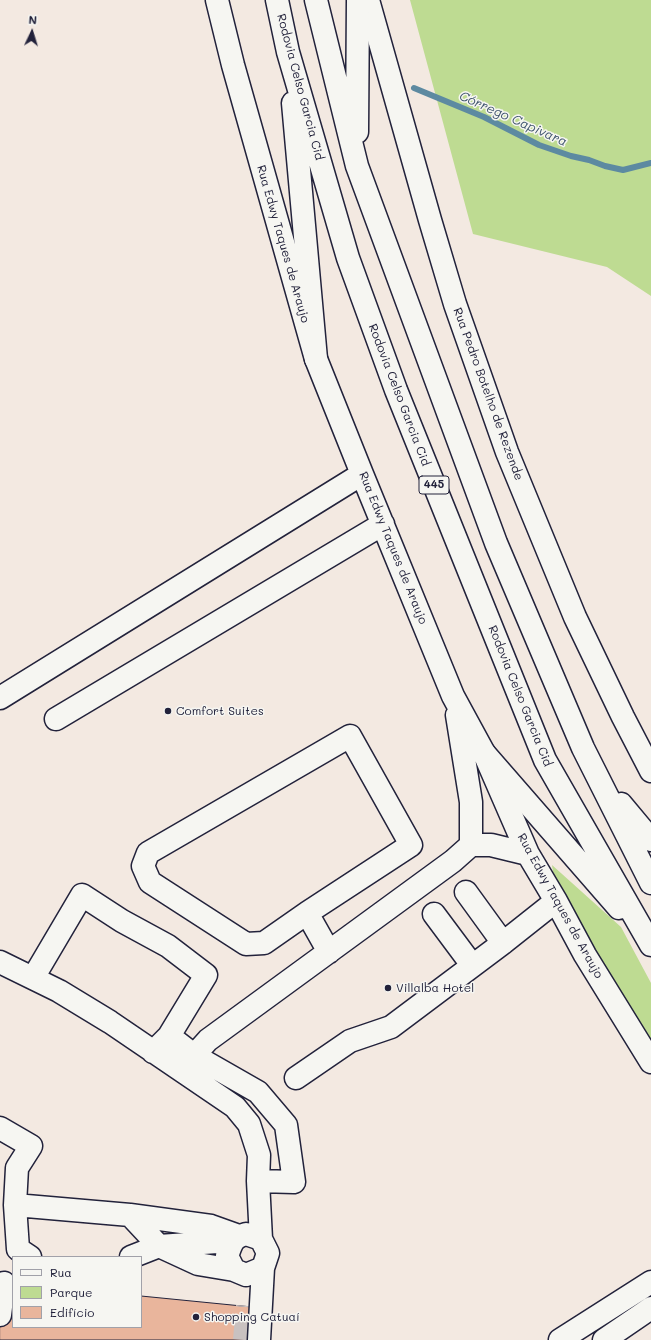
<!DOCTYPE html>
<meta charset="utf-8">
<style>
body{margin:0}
#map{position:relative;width:651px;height:1340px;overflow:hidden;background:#f3e9e1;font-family:Mali,sans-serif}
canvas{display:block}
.legend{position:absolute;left:12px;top:1256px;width:130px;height:72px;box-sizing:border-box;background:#f6f6f2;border:1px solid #a1a1a9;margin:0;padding:5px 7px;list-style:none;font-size:12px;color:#22223b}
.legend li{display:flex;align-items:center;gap:8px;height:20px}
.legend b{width:20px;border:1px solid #a1a1a9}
.north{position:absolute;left:12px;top:12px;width:40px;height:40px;-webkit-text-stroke:3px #f6f6f2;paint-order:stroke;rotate:4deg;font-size:11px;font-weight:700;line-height:16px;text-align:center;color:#22223b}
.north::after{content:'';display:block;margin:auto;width:14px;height:18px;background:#22223b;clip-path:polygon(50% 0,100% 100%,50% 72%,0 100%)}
</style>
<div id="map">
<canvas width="651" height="1340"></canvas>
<ul class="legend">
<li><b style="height:5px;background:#f6f6f2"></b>Rua</li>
<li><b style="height:11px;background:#bedb92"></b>Parque</li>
<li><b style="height:11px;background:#e9b59c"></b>Edifício</li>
</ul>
<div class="north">N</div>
</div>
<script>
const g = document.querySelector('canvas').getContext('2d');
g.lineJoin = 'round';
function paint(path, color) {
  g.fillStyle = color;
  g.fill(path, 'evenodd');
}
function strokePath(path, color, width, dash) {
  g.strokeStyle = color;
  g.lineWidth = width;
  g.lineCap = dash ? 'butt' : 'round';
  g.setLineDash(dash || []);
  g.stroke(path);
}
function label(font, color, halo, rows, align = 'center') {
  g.font = font + ' Mali,sans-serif';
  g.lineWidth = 3;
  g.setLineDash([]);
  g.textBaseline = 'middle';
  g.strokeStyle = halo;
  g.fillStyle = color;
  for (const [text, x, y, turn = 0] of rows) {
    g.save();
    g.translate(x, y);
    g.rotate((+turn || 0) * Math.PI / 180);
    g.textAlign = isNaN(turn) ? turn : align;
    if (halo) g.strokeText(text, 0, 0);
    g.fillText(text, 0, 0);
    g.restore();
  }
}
const green = new Path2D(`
 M 410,0 L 651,0 L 651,296 L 607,267 L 473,234 Z
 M 552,865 L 621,927 L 651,983 L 651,1045 L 599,958 L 553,872 Z`);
const stream = new Path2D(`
 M 414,88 L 484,117 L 539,145 L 571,156 L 589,160 L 605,166 L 623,170 L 651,163`);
const building = new Path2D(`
 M 0,1282 L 13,1284 L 13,1327 L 141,1327 L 141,1296 L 252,1307 L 249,1340 L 0,1340 Z`);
const minorTunnel = new Path2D(`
 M 244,1340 L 247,1306`);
const minor = new Path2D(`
 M 217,0 L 233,65 L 316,359 L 362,474 L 453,696 L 484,753 L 528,854 L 556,901 L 585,955 L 651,1062
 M 368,0 L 430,220 L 455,304 L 507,452 L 575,617 L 623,717 L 651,771
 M 0,698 L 362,474
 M 457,715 L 471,802 L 471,845
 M 56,719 L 383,524
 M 350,736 L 411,845 L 307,913 L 264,943 L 246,944 L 150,882 L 143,866 L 148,853 Z
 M 466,892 L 503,943
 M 307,913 L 329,952
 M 434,914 L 472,965
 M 0,962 L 59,991 L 110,1022 L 235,1107 L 249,1124 L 259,1155 L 258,1181 L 261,1239
 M 33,978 L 82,895 L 122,921 L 168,946 L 206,975 L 169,1036 L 153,1052
 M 169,1036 L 195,1056 L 258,1092 L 286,1125 L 294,1182 L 258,1181
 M 181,1070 L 208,1040 L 453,861 L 471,845 L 491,845 L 528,854
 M 296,1078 L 350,1041 L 391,1027 L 503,943 L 556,901
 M 0,1128 L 31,1146 L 17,1168 L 15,1205 L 18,1249 L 30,1257
 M 15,1205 L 130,1215 L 211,1226 L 239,1236
 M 130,1215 L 159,1246 L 198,1264 L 234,1270
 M 246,1234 L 261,1239 L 268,1253 L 263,1268 L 246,1275 L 234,1270 L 227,1256 C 232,1243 232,1238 246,1234 Z
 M 131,1257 L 159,1246 L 232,1241
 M 0,1315 L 4,1283
 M 259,1340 L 263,1268
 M 560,1340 L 651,1282
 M 604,1340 L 651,1308`);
const highway = new Path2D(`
 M 277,0 L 288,52 L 348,258 L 396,390 L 545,760 L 651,945
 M 316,0 L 357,166 L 496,543 L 583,748 L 651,883
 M 293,103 L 316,359
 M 357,132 L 358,0
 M 484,753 L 619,908
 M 621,804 L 651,840`);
const markers = [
 [168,711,4,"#22223b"],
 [388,988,4,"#22223b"],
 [196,1317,4,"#22223b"]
];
const shields = [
 [434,485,30]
];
const shieldNames = [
 ["445",434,485]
];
const streetNames = [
 ["Rodovia Celso Garcia Cid",300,87,75],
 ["Rua Edwy Taques de Araujo",283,244,74],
 ["Rua Pedro Botelho de Rezende",488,394,70],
 ["Rodovia Celso Garcia Cid",399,395,69],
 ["Rua Edwy Taques de Araujo",393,548,68],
 ["Rodovia Celso Garcia Cid",520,696,68],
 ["Rua Edwy Taques de Araujo",560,906,61]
];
const poiNames = [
 ["Comfort Suites",176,711],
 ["Villalba Hotel",396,988],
 ["Shopping Catuaí",204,1317]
];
const waterNames = [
 ["Córrego Capivara",513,119,24]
];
paint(green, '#bedb92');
strokePath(stream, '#5d8aa1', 6);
paint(building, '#e9b59c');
strokePath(building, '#22223b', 1);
strokePath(minorTunnel, '#c9c1c0', 22, [22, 11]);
strokePath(minor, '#22223b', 25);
strokePath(highway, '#22223b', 25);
strokePath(minor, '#f6f6f2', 22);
strokePath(highway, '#f6f6f2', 22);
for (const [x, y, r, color] of markers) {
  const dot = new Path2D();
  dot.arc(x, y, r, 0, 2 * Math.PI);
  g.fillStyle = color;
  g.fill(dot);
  strokePath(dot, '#f6f6f2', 1.5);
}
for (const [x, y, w] of shields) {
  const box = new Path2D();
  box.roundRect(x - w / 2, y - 9, w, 18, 3);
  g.fillStyle = '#f6f6f2';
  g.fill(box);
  strokePath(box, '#22223b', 1);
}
label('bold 11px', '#22223b', null, shieldNames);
label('12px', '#22223b', '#f6f6f2', streetNames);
label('12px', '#22223b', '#f6f6f2', poiNames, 'left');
label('italic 13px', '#40566e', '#f6f6f2', waterNames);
</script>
